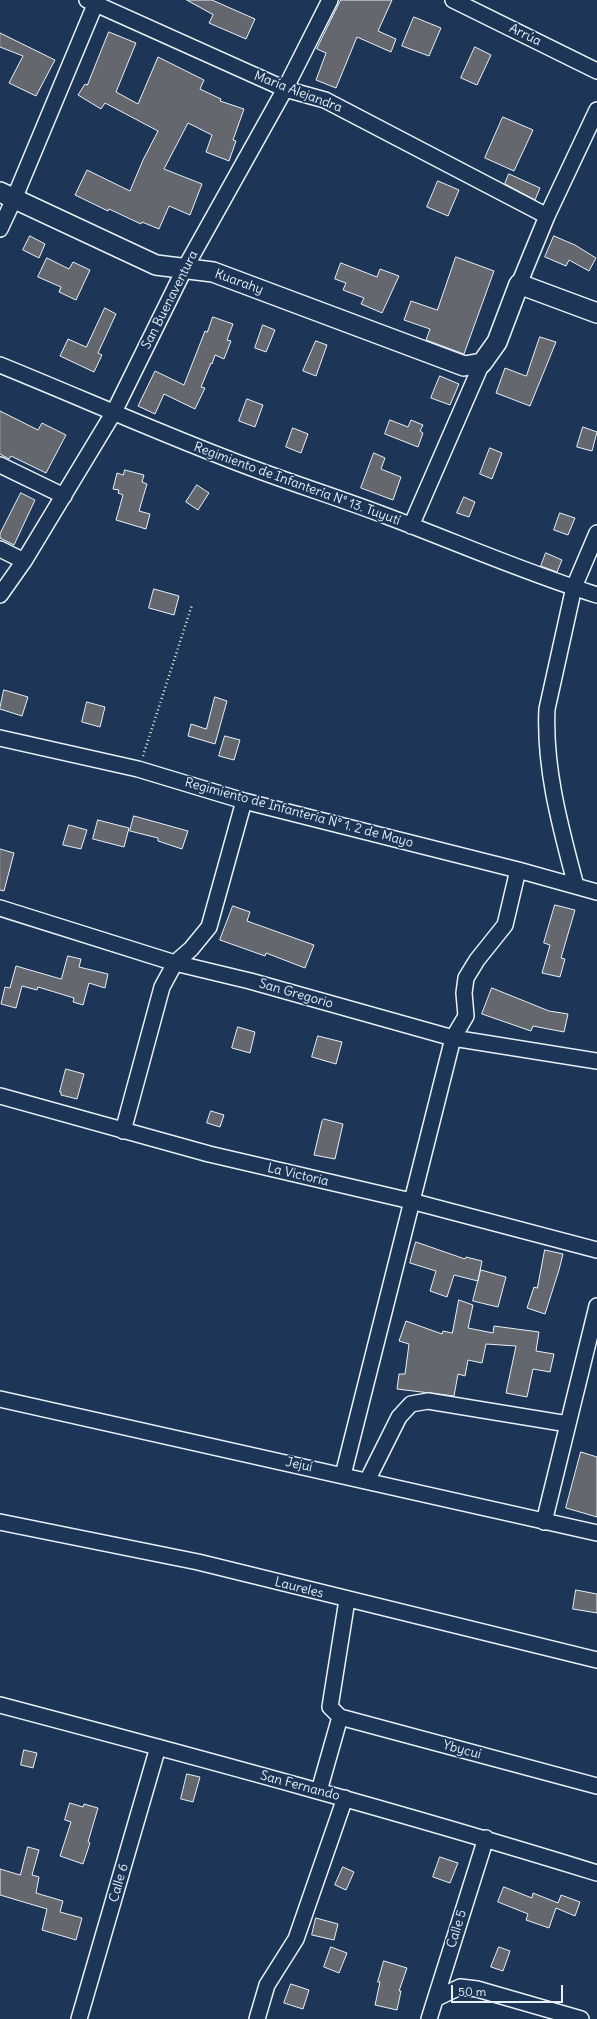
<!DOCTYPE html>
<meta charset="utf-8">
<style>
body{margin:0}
#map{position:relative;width:597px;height:2019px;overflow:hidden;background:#1d3557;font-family:Delius,sans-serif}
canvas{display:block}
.scale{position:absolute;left:451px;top:1985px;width:112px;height:18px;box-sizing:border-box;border:2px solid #e8f1f8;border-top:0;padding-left:5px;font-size:12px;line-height:14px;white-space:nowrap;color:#e8f1f8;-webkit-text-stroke:3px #1d3557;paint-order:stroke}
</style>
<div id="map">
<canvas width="597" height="2019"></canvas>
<div class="scale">50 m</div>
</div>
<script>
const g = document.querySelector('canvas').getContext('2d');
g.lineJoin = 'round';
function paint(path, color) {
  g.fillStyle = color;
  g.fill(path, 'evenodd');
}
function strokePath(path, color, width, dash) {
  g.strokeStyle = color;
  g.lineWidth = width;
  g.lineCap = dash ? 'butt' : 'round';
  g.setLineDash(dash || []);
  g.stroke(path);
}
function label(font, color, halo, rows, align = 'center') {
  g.font = font + ' Delius,sans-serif';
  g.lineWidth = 3.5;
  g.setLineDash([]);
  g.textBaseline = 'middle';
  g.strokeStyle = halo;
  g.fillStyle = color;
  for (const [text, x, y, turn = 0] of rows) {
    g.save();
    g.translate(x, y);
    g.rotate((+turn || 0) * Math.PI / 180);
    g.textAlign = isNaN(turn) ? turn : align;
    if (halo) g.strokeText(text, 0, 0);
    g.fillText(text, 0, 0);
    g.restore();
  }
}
const building = new Path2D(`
 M 187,0 L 212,0 L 255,19 L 246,39 L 209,23 L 213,15 Z
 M 341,0 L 392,0 L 378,31 L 396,39 L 391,52 L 357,37 L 336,88 L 316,80 L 326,53 L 317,49 Z
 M 414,17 L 441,28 L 429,56 L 402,46 Z
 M 109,32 L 136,43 L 116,92 L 138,104 L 158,57 L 204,80 L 200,89 L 221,99 L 220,101 L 244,109 L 233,140 L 236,141 L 229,161 L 206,152 L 212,135 L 188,123 L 164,169 L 202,184 L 190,215 L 169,206 L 159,229 L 142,222 L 141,224 L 109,209 L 108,211 L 75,195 L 87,170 L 130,191 L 143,160 L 158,131 L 105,103 L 101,109 L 78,95 L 85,84 L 87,85 Z
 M 0,33 L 55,60 L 36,96 L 9,83 L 23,56 L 0,47 Z
 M 475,47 L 491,55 L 477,85 L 461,78 Z
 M 503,117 L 533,130 L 514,171 L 485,158 Z
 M 509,174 L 540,188 L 535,200 L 505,184 Z
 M 438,181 L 459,190 L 448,216 L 427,207 Z
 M 30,236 L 45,244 L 39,258 L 23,250 Z
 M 554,236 L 575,245 L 596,258 L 589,271 L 569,260 L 566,266 L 545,257 Z
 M 456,257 L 494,271 L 464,354 L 426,340 L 430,329 L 404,320 L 411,301 L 437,310 Z
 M 47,258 L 69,269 L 73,262 L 90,270 L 76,300 L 59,292 L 61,287 L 38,277 Z
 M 341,263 L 377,277 L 380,269 L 399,276 L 382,313 L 361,304 L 364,298 L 343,290 L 346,283 L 335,279 Z
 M 105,308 L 116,314 L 98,353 L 102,355 L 94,372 L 60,356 L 68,339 L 86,347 Z
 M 213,317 L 233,324 L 227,340 L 231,341 L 224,359 L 215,355 L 212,364 L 211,363 L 201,387 L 205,388 L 195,409 L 164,394 L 155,414 L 138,406 L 155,371 L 184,385 L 205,331 L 207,332 Z
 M 263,325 L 275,330 L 266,352 L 255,348 Z
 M 540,337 L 556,342 L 530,406 L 496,393 L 505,368 L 526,376 Z
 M 316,341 L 327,345 L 316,376 L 303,371 Z
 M 440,376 L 459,384 L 450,405 L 431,398 Z
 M 247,399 L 263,405 L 255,427 L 239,421 Z
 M 0,411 L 38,430 L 42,423 L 66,435 L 46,473 L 11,456 L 9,459 L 0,454 Z
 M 390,420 L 408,427 L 411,420 L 423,425 L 420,431 L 423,433 L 418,447 L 385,434 Z
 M 583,427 L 597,432 L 592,451 L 577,447 Z
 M 293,428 L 308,434 L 301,453 L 286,447 Z
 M 490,448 L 502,453 L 492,479 L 480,474 Z
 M 374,453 L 385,458 L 381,469 L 401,477 L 393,500 L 361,488 Z
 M 125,470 L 144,475 L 142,482 L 147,484 L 139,511 L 150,514 L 146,529 L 116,520 L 123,495 L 118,493 L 119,490 L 113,489 L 117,473 L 123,475 Z
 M 197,485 L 209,493 L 198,510 L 186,502 Z
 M 21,493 L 35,500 L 14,545 L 0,538 L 0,534 Z
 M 464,497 L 475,502 L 469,517 L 457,513 Z
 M 560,513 L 575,518 L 568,535 L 554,530 Z
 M 546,553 L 562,560 L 557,572 L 541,566 Z
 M 154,589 L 179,596 L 174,615 L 149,608 Z
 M 4,690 L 28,697 L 22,716 L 0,709 Z
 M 215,697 L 227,701 L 215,744 L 188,736 L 191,724 L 206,729 Z
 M 87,702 L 105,707 L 100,727 L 82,722 Z
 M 225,736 L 240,740 L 234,760 L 219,756 Z
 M 134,816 L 188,831 L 182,849 L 158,841 L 158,838 L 130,831 Z
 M 98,820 L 129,828 L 124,847 L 93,839 Z
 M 69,825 L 87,830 L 81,849 L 63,845 Z
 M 0,849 L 14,853 L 4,891 L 0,890 Z
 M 555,905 L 575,910 L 561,958 L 565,959 L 560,977 L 542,973 L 550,945 L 544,943 Z
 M 233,906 L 250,912 L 247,921 L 314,945 L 305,968 L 266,953 L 265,956 L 220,940 Z
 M 68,956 L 81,959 L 79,967 L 108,974 L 105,988 L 89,983 L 83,1005 L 73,1002 L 74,998 L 38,987 L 37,990 L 22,986 L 16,1008 L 1,1004 L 5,987 L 10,988 L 16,966 L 61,979 Z
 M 492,988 L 549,1011 L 568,1014 L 564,1032 L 533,1026 L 531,1031 L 482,1014 Z
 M 238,1027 L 255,1032 L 250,1053 L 232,1048 Z
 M 318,1036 L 342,1042 L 336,1064 L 312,1057 Z
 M 66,1069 L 84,1074 L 77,1099 L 61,1095 L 61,1092 L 60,1092 Z
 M 211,1111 L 224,1115 L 220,1127 L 207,1123 Z
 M 324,1119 L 343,1124 L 335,1159 L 314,1155 L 322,1121 Z
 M 416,1242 L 465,1259 L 466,1257 L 482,1261 L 478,1281 L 454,1275 L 447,1297 L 430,1291 L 436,1271 L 410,1263 Z
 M 545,1250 L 563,1254 L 559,1270 L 545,1314 L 527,1308 L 534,1287 L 537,1288 Z
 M 481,1270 L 506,1277 L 498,1307 L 473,1301 Z
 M 459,1300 L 473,1305 L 468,1328 L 493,1333 L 494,1326 L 539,1332 L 536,1351 L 554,1354 L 550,1372 L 533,1369 L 527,1397 L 506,1393 L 516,1346 L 486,1344 L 482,1363 L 468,1360 L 465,1376 L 458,1374 L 454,1396 L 397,1389 L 399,1374 L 405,1374 L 409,1344 L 399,1341 L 406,1321 L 442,1334 L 443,1331 L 452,1333 Z
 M 581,1452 L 597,1457 L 597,1517 L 566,1508 Z
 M 576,1590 L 597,1594 L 597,1613 L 573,1609 Z
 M 24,1750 L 37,1753 L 33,1768 L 21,1765 Z
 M 187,1774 L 200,1777 L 193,1802 L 181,1799 Z
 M 70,1803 L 83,1807 L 84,1804 L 98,1808 L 88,1842 L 90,1843 L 83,1864 L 60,1856 L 71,1822 L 65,1820 Z
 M 28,1847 L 39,1850 L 32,1875 L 39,1877 L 36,1893 L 63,1901 L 60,1912 L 82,1918 L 76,1940 L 42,1930 L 47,1909 L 0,1895 L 0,1869 L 20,1875 Z
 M 440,1857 L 458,1863 L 450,1883 L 433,1877 Z
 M 343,1867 L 354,1872 L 346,1890 L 335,1885 Z
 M 504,1887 L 532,1898 L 533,1893 L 558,1903 L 561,1895 L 580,1902 L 575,1916 L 556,1908 L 549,1928 L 526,1920 L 528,1914 L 498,1902 Z
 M 316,1918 L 338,1924 L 334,1940 L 312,1935 Z
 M 331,1947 L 347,1953 L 339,1973 L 324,1967 Z
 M 499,1947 L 510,1951 L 503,1971 L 491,1967 Z
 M 384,1961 L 407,1968 L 399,1991 L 401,1991 L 397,2010 L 375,2005 L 380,1982 L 378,1982 Z
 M 291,1984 L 309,1990 L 303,2009 L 284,2003 Z`);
const path = new Path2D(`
 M 143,756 L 192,605`);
const minor = new Path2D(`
 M 87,0 L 285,89 L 325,100 L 547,216
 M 453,0 L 597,71
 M 0,229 L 14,199 L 95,5
 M 519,284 L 547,216 L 597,110
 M 0,365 C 74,395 148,428 223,457 C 278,479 334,496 389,517 C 458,543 526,573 597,595
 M 0,465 L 64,496
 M 411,526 L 482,363
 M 0,549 L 24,561
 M 0,595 L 24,561 L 114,412 L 185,268 L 285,89 L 330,0
 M 0,738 L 138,769 L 244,801 L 518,870 L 597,892
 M 576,886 C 561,829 544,769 547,709 L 574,587 L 597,533
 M 0,908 L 175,963 L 250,981 L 453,1038 L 597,1061
 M 0,1096 L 209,1154 L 411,1201 L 597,1250
 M 123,1131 L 162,987 L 175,963 L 191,949 L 209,927 L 244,801
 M 0,1399 L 597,1533
 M 343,1475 L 453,1038 L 466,1016 L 464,993 L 466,978 L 477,960 L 505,925 L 518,870
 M 367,1481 L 399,1417 L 411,1404 L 428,1401 L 568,1424
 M 0,1522 L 198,1562 L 597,1660
 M 544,1522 L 597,1306
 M 347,1600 L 330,1707 L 340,1717 L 597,1786
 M 0,1705 C 200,1758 400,1812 597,1873
 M 319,1791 L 340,1717
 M 437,1998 L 460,1987 L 477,1989 L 581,2019
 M 79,2019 L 158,1747
 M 257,2019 L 267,1985 L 296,1939 L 345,1798
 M 429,2019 L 486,1838`);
const tertiary = new Path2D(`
 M 0,192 L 156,265 L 213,272 L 464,366 L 482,363 L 497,342 L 519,284 L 597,313`);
const streetNames = [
 ["Arrúa",525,35,26],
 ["María Alejandra",298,92,21],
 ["Kuarahy",239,282,20],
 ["San Buenaventura",170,300,-63],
 ["Regimiento de Infantería N° 13. Tuyutí",297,484,20],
 ["Regimiento de Infantería N° 1. 2 de Mayo",299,813,15],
 ["San Gregorio",296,994,16],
 ["La Victoria",298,1175,13],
 ["Jejuí",299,1465,12],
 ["Laureles",299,1588,14],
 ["Ybycuí",462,1750,15],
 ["San Fernando",300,1786,15],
 ["Calle 6",119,1883,-74],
 ["Calle 5",457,1929,-73]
];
paint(building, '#65676e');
strokePath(building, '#e8f1f8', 1);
strokePath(minor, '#e8f1f8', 18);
strokePath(tertiary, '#e8f1f8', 22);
strokePath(path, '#e8f1f8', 2.5, [1, 3]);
strokePath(minor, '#1d3557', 15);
strokePath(tertiary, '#1d3557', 19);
label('13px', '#e8f1f8', '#1d3557', streetNames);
</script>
